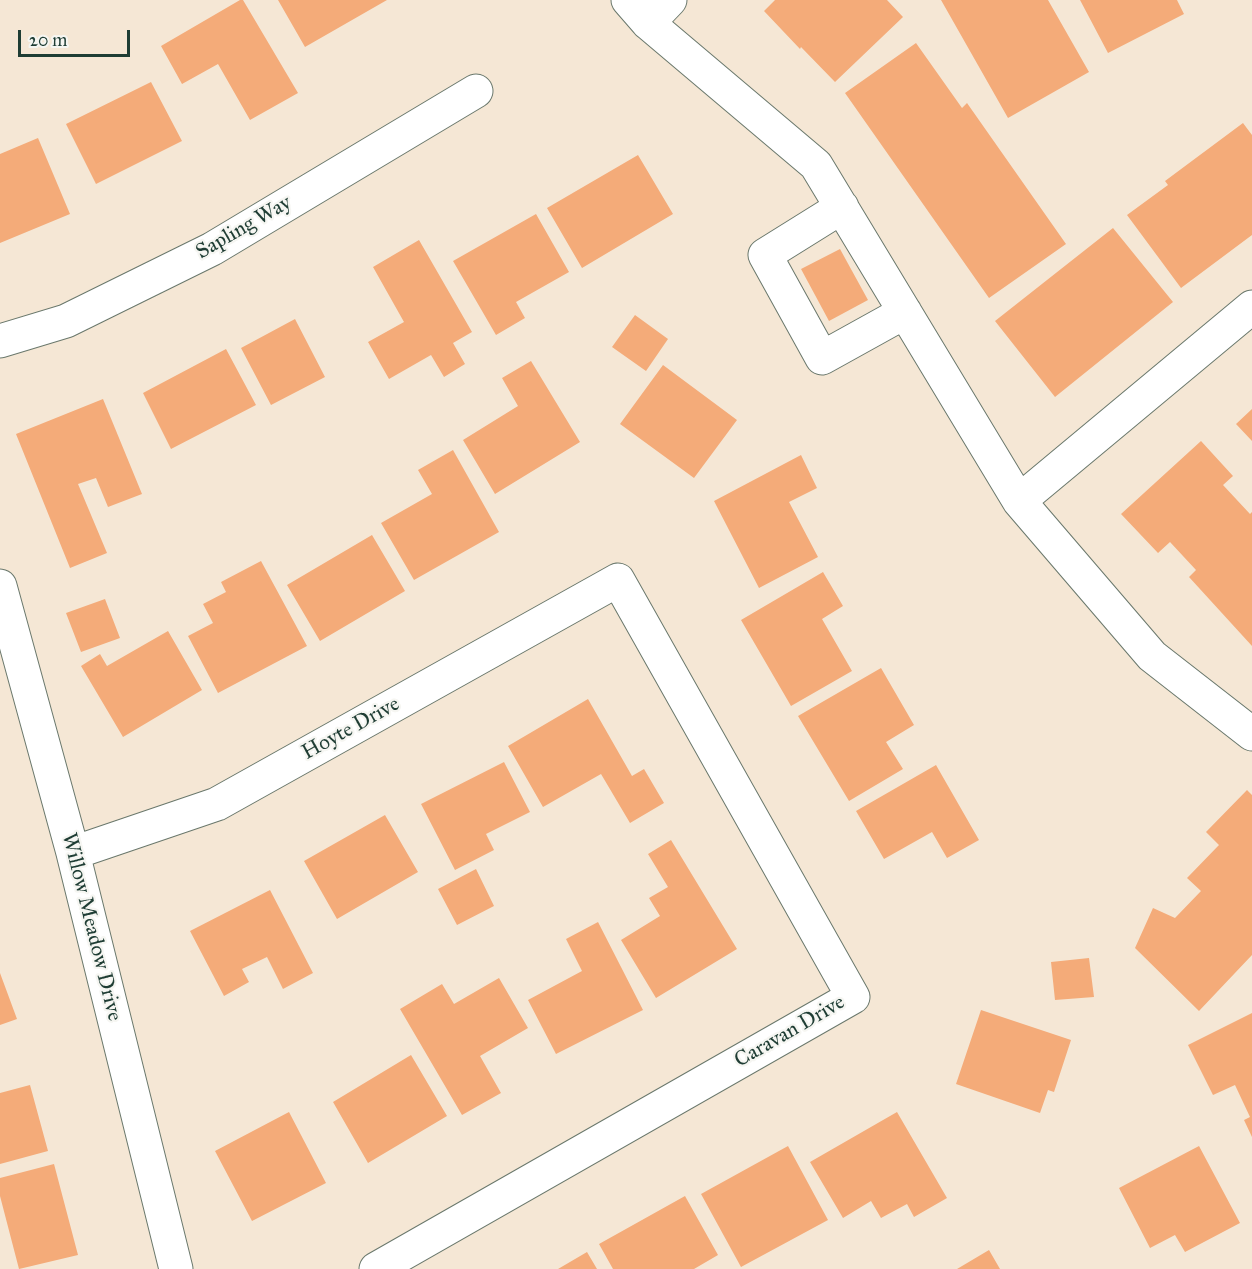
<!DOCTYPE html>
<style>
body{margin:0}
#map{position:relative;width:1252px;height:1269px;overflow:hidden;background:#f5e7d5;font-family:"IM FELL Great Primer",serif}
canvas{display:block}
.scale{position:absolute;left:18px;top:30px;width:112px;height:27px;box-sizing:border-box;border:3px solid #1f3d34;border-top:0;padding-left:8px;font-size:18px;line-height:21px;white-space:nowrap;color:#1f3d34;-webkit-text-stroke:4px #f6f6f2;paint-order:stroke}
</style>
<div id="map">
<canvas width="1252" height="1269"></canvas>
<div class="scale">20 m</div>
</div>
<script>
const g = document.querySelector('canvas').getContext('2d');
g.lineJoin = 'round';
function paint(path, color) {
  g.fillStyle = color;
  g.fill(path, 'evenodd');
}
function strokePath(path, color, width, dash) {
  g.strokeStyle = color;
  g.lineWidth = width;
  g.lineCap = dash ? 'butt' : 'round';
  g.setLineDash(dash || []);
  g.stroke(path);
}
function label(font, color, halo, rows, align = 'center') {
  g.font = font + ' "IM FELL Great Primer",serif';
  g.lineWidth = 4.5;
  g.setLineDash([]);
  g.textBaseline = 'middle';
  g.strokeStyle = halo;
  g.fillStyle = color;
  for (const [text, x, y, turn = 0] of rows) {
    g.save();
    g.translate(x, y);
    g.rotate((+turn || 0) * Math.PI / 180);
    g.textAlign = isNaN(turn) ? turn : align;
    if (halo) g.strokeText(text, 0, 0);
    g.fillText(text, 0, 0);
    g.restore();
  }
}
const building = new Path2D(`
 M 240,0 L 243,0 L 298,93 L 250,120 L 218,64 L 182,84 L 161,46 Z
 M 278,0 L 387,0 L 305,47 Z
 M 775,0 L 887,0 L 903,17 L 835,82 L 801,47 L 800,49 L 764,11 Z
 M 941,0 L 1048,0 L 1089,72 L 1008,118 Z
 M 1080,0 L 1177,0 L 1184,14 L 1108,53 Z
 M 916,43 L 962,108 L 967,103 L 1066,244 L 989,298 L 845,93 Z
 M 151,82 L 182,141 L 96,184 L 66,124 Z
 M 1243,123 L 1252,135 L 1252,235 L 1181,288 L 1127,215 L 1168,185 L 1165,181 Z
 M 38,138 L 70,214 L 0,243 L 0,154 Z
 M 638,155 L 673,214 L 582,268 L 547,208 Z
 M 536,214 L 569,272 L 516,302 L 525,318 L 496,335 L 453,261 Z
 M 1113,228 L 1173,302 L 1055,397 L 995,321 Z
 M 419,240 L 472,332 L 453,343 L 465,364 L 444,377 L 431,355 L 389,379 L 368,342 L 404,322 L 373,267 Z
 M 840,249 L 868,300 L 829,321 L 801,269 Z
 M 635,315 L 668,339 L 646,371 L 612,347 Z
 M 295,319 L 325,377 L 271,405 L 241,348 Z
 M 226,349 L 256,405 L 171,449 L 143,393 Z
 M 531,361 L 580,442 L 495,494 L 463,440 L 518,406 L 502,378 Z
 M 663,365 L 737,420 L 694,478 L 620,424 Z
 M 103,399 L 142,494 L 108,507 L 96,478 L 78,484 L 107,553 L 70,568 L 16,434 Z
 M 1252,409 L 1252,441 L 1236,424 Z
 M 1201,441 L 1233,476 L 1223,485 L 1250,514 L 1252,512 L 1252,646 L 1189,577 L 1196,570 L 1170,542 L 1158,553 L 1121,514 Z
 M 453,450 L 499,532 L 414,580 L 381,523 L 432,494 L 418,470 Z
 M 801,455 L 817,488 L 789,502 L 818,557 L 759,588 L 714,501 Z
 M 372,535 L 405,591 L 320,641 L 287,585 Z
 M 261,561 L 307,646 L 218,693 L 188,636 L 213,623 L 203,604 L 226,592 L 221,582 Z
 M 823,572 L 843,606 L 822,619 L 852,671 L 791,706 L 741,620 Z
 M 105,599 L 120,638 L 81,652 L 66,613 Z
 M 168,631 L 202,690 L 123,737 L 81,666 L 100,654 L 107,666 Z
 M 881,668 L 914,725 L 886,742 L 903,769 L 849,801 L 798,716 Z
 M 588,699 L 632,776 L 644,769 L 664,803 L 630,823 L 601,774 L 543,807 L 508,746 Z
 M 504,762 L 530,812 L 486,834 L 494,850 L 455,870 L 421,804 Z
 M 936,765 L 979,840 L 947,858 L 932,832 L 884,859 L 856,811 Z
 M 1247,790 L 1252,795 L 1252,955 L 1199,1011 L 1135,948 L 1153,908 L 1175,918 L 1201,891 L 1187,878 L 1219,845 L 1206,832 Z
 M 385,815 L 418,872 L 337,919 L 304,861 Z
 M 671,840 L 737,949 L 656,998 L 621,940 L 660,916 L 649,898 L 668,887 L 648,854 Z
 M 476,869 L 494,906 L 457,925 L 438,889 Z
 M 270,890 L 313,973 L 283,989 L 267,957 L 242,969 L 249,982 L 224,996 L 190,931 Z
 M 598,922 L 643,1010 L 556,1054 L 528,1000 L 582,971 L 566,939 Z
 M 1089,958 L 1094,997 L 1055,1000 L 1051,962 Z
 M 0,973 L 17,1019 L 0,1025 Z
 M 499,978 L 528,1028 L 480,1056 L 501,1093 L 462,1115 L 400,1009 L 442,984 L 454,1004 Z
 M 981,1010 L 1071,1040 L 1054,1092 L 1048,1090 L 1040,1113 L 956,1084 Z
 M 1252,1013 L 1252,1137 L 1244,1120 L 1250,1117 L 1235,1085 L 1213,1095 L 1188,1045 Z
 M 411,1055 L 447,1116 L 368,1163 L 333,1102 Z
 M 30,1085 L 48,1151 L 0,1164 L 0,1093 Z
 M 289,1112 L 326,1183 L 252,1221 L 215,1151 Z
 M 897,1112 L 947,1198 L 914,1217 L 907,1204 L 881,1218 L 871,1201 L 843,1218 L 810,1162 Z
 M 788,1146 L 828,1220 L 741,1267 L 701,1194 Z
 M 1199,1146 L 1240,1223 L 1185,1252 L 1175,1235 L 1150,1248 L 1119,1188 Z
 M 54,1164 L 78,1255 L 19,1269 L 0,1196 L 0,1178 Z
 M 685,1196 L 718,1255 L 694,1269 L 613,1269 L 599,1244 Z
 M 989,1250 L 1000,1269 L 957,1269 Z
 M 587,1252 L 597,1269 L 558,1269 Z`);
const minor = new Path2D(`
 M 628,0 L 648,23 L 816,165 L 1019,501 L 1152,656 L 1252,734
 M 648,23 L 670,0
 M 842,207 L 765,255 L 822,358 L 905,312
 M 0,341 L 66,321 L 212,249 L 476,91
 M 1019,501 L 1252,307
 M 0,586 L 73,853 L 176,1269
 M 73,853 L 217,804 L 618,580 L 853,997 L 376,1269`);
const streetNames = [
 ["Sapling Way",244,228,-30],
 ["Hoyte Drive",351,729,-29],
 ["Willow Meadow Drive",91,927,76],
 ["Caravan Drive",790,1032,-30]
];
paint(building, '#f4ab79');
strokePath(minor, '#6a786c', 35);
strokePath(minor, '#fff', 33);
label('21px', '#1f3d34', '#f6f6f2', streetNames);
</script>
